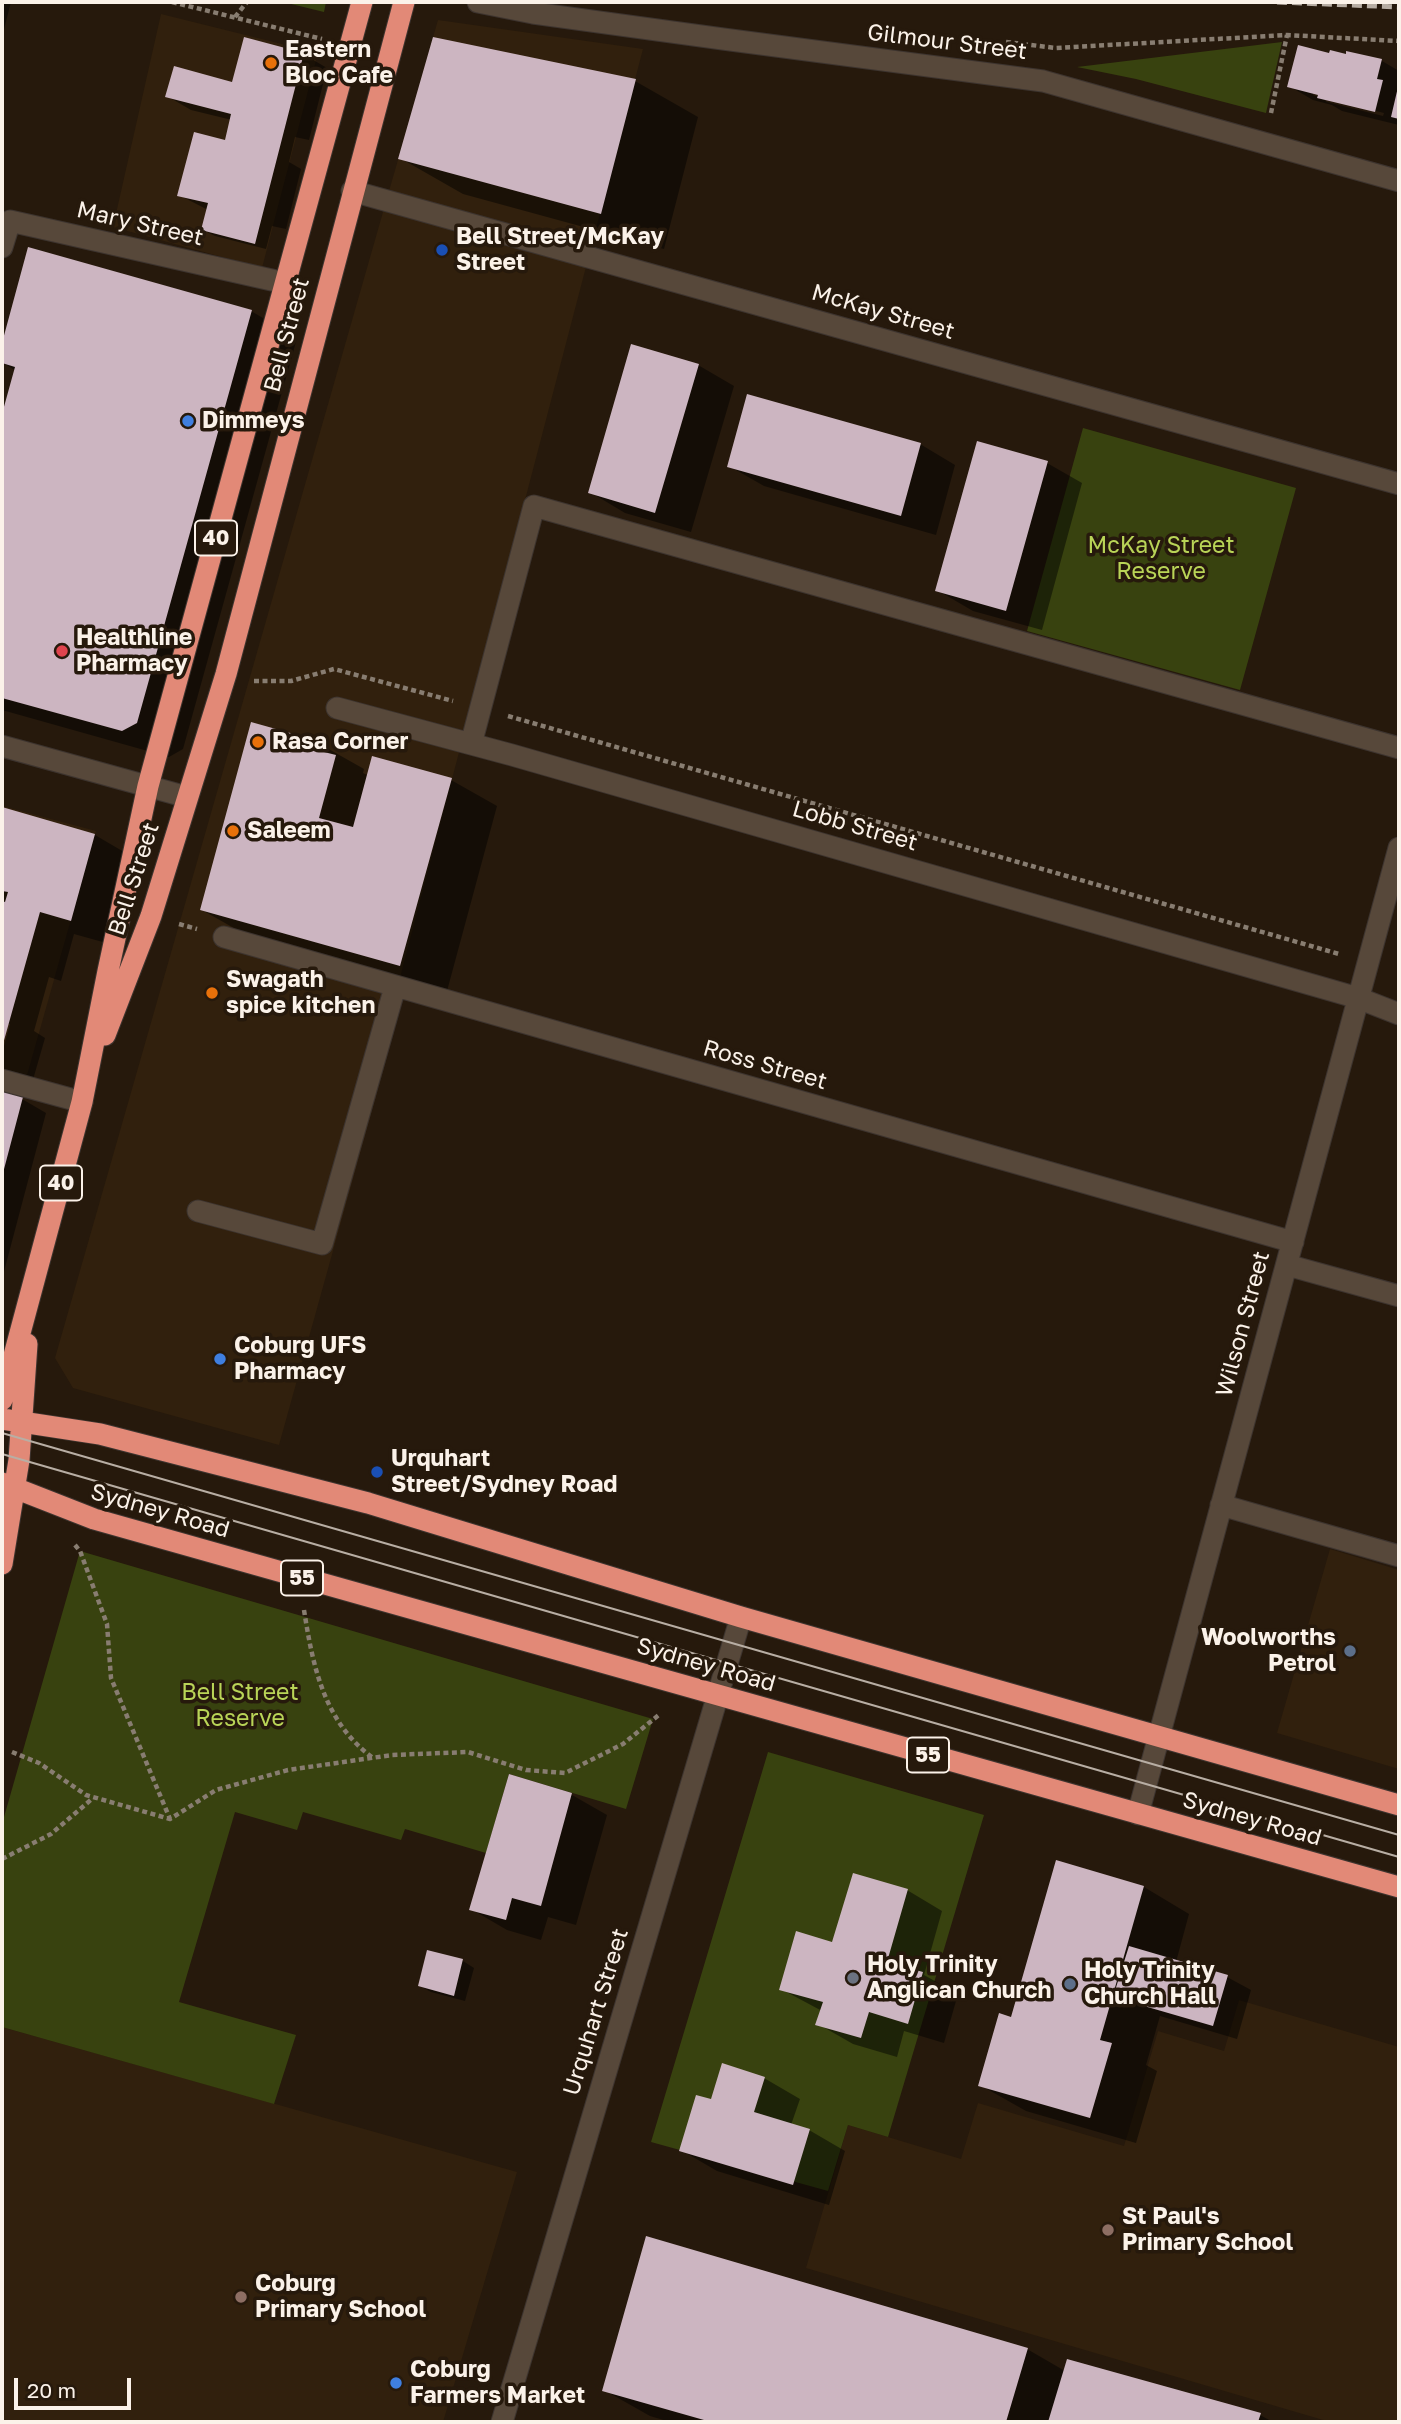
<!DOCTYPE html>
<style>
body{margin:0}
#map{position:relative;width:1401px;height:2424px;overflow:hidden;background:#26190c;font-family:"Golos Text",sans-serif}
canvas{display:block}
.frame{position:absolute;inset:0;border:4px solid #fbf2e9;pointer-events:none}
.scale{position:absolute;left:14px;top:2378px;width:117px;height:32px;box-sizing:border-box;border:4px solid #fbf2e9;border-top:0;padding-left:9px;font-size:21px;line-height:24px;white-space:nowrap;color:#fbf2e9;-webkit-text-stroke:5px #26190c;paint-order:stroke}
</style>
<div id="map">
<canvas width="1401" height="2424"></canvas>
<div class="frame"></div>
<div class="scale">20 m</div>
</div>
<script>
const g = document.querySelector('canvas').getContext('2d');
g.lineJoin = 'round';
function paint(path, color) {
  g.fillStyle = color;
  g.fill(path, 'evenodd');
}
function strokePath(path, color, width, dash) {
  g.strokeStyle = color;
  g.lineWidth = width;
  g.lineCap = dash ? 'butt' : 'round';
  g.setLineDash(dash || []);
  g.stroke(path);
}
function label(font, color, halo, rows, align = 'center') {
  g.font = font + ' "Golos Text",sans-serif';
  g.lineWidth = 7;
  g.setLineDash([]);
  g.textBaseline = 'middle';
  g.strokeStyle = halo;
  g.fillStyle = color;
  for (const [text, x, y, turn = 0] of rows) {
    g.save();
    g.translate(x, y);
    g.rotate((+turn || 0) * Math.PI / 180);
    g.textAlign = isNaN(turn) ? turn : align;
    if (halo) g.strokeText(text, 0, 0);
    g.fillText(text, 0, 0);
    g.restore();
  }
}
const built = new Path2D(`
 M 161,14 L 318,53 L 262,268 L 113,227 Z
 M 438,20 L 643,49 L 401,974 L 395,1028 L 279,1445 L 73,1388 L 55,1358 Z
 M 2,806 L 96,831 L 2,1164 Z
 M 1330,1549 L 1399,1570 L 1399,1769 L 1277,1733 Z
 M 1239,2000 L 1399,2047 L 1399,2422 L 1330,2422 L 806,2268 L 848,2125 L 961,2159 L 978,2103 L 1124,2146 L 1158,2031 L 1224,2051 Z
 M 2,2027 L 517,2172 L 443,2422 L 2,2422 Z`);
const green = new Path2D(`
 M 283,2 L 326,2 L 324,12 Z
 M 1282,42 L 1266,113 L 1136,79 L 1077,67 Z
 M 1083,428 L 1296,488 L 1240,690 L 1027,631 Z
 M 80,1551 L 653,1719 L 626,1809 L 509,1774 L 486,1853 L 405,1829 L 401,1840 L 303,1812 L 297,1830 L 235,1812 L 179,2002 L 296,2035 L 274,2104 L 2,2027 L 2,1824 Z
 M 768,1752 L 984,1815 L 888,2137 L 848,2125 L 828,2191 L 651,2142 Z`);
const shadow = new Path2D(`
 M 2,2 L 11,2 L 2,37 Z
 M 1348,53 L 1382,61 L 1399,71 L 1399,125 L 1342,111 L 1332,105 L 1313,100 L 1289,86 L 1330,56 L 1347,56 ZM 1313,92 L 1326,98 L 1384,113 L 1383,116 L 1327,102 L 1322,98 L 1313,95 Z
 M 303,54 L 327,68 L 309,140 L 295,137 L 289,162 L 301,169 L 286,229 L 272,226 L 266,249 L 215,236 L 203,230 L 208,210 L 179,195 L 233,144 L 232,120 L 191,110 L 167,96 L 233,84 Z
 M 635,81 L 698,117 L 664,249 L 463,194 L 400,158 Z
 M 30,250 L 251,311 L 297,338 L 183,749 L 169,757 L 2,710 L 2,421 L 16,371 L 2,362 L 2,350 Z
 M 698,365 L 734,386 L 691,532 L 625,513 L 590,492 Z
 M 920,444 L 955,465 L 936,535 L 764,486 L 729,466 Z
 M 1047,463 L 1082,483 L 1042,630 L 973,611 L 937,590 Z
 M 318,743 L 364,769 L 363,773 L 369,776 L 451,780 L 497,806 L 447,991 L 248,936 L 202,910 Z
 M 2,809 L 95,835 L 141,862 L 117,946 L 74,934 L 61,981 L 49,977 L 34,1031 L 45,1038 L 30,1090 L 2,1082 L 2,1053 L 10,1024 L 6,1024 L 2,1040 Z
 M 2,1093 L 22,1099 L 46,1113 L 2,1279 Z
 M 510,1776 L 572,1795 L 607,1815 L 576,1925 L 548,1917 L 541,1940 L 507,1930 L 471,1909 Z
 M 1144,1887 L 1189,1914 L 1176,1962 L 1227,1977 L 1251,1990 L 1237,2039 L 1160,2016 L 1146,2065 L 1157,2071 L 1136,2143 L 1026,2111 L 980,2085 L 1012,2019 Z
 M 907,1890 L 942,1911 L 924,1975 L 958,1994 L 944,2043 L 904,2031 L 897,2057 L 853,2044 L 818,2024 L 822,2011 L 781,1989 L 834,1944 Z
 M 429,1952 L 463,1961 L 474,1968 L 465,2001 L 431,1992 L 420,1986 Z
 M 764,2078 L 800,2099 L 791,2125 L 809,2130 L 845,2151 L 829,2205 L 717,2171 L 681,2150 L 712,2101 Z
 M 1027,2349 L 1065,2371 L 1260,2415 L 1273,2422 L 670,2422 L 650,2416 L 604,2390 Z`);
const building = new Path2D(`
 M 244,37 L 304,53 L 255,244 L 201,230 L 208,203 L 177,196 L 194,132 L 225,140 L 231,114 L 165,97 L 174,66 L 232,82 Z
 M 433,37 L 636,79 L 601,214 L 398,159 Z
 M 1298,45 L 1329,53 L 1330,50 L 1346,54 L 1346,51 L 1382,59 L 1377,79 L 1383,80 L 1375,112 L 1317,98 L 1318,95 L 1287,87 Z
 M 1398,87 L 1399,88 L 1399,119 L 1391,117 Z
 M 28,247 L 252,310 L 137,723 L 122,731 L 2,698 L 2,414 L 15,367 L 2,363 L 2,343 Z
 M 631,344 L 699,364 L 655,513 L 588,493 Z
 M 747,394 L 921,443 L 901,516 L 727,467 Z
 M 977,441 L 1048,461 L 1006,611 L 935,591 Z
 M 251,722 L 319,741 L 316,750 L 336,755 L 319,818 L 353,827 L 372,756 L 452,778 L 400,966 L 200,910 Z
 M 2,807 L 95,834 L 71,921 L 40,912 L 3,1044 L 2,901 L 5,902 L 8,892 L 2,891 Z
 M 2,1091 L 23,1097 L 3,1173 L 2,1173 Z
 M 509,1774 L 572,1793 L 541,1906 L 512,1898 L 506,1920 L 469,1910 Z
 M 1056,1860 L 1144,1886 L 1100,2040 L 1112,2043 L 1090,2118 L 978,2086 L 999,2013 L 1011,2017 Z
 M 853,1873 L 908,1889 L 887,1962 L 923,1972 L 908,2024 L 869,2012 L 861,2038 L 815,2025 L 823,2002 L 779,1990 L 796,1931 L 832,1942 Z
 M 1129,1946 L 1228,1975 L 1213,2026 L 1113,1997 Z
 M 427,1950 L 463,1959 L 454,1996 L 418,1986 Z
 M 722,2063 L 765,2077 L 754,2112 L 810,2129 L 793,2185 L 679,2151 L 696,2095 L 711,2099 Z
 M 646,2236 L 1028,2348 L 1006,2422 L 711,2422 L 602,2391 Z
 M 1067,2359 L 1261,2413 L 1258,2422 L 1048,2422 Z`);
const path = new Path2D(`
 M 172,2 L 322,39
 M 235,17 L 247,2
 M 1006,42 L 1056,48 L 1287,35 L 1399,41
 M 1271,113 L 1287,35
 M 254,681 L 291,681 L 334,669 L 453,701
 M 508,716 L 1339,954
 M 179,924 L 197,929
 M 75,1545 L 80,1551 L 107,1624 L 111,1678 L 170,1819
 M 304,1610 C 313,1667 324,1722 373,1758
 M 12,1752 L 39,1763 L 86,1795 L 170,1819 L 216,1790 L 288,1770 L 392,1755 L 468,1752 L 526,1770 L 565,1773 L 623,1744 L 660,1714
 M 2,1859 L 51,1834 L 93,1798`);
const minor = new Path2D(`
 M 478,2 L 533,13 L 723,39 L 1043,81 L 1399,181
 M 352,191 L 1399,484
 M 2,247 L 10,221 L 285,283
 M 337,708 L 512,755 L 1358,998 L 1399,1014
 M 471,744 L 534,506 L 1399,748
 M 2,746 L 187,797
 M 224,937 L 1293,1242
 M 2,1080 L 82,1102
 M 198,1211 L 322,1244 L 395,987
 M 1287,1265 L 1399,1296
 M 1221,1505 L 1399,1556
 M 1138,1814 L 1399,848
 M 502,2422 L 741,1617`);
const highway = new Path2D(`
 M 105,1035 L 151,916 L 226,674 L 404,2
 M 2,1400 L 82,1102 L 108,971 L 148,786 L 362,2
 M 2,1419 L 100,1434 L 368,1503 L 741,1617 L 1399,1805
 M 2,1483 L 94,1519 L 1399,1887
 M 2,1564 L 19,1460 L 27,1344`);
const tram = new Path2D(`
 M 2,1433 L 1399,1835
 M 2,1454 L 1399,1857`);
const rail = new Path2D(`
 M 1277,2 L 1399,7`);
const markers = [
 [271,63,7,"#e8710a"],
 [442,250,7,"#1a4fb4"],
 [188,421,7,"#3f7fe0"],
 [62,651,7,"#e0444e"],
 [258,742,7,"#e8710a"],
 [233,831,7,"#e8710a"],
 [212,993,7,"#e8710a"],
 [220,1359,7,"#3f7fe0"],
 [377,1472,7,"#1a4fb4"],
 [1350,1651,7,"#5c6f8a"],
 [853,1978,7,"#6b7280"],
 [1070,1984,7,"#5c6f8a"],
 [1108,2230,7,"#8d6e63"],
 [241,2297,7,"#8d6e63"],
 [396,2383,7,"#3f7fe0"]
];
const shields = [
 [216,538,42],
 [61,1183,42],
 [302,1578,42],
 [928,1755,42]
];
const shieldNames = [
 ["40",216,538],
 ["40",61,1183],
 ["55",302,1578],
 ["55",928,1755]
];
const streetNames = [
 ["Gilmour Street",947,42,7],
 ["Mary Street",140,224,13],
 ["McKay Street",883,312,16],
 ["Bell Street",287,335,-75],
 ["Lobb Street",855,826,16],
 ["Bell Street",134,879,-72],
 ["Ross Street",765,1065,16],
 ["Wilson Street",1243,1324,-75],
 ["Sydney Road",160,1511,16],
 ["Sydney Road",706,1665,16],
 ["Sydney Road",1252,1819,16],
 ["Urquhart Street",596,2012,-73]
];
const poiNames = [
 ["Eastern",285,50],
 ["Bloc Cafe",285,76],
 ["Bell Street/McKay",456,237],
 ["Street",456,263],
 ["Dimmeys",202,421],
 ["Healthline",76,638],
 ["Pharmacy",76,664],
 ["Rasa Corner",272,742],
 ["Saleem",247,831],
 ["Swagath",226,980],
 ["spice kitchen",226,1006],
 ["Coburg UFS",234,1346],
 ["Pharmacy",234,1372],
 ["Urquhart",391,1459],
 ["Street/Sydney Road",391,1485],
 ["Woolworths",1336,1638,"right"],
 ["Petrol",1336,1664,"right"],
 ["Holy Trinity",867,1965],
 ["Anglican Church",867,1991],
 ["Holy Trinity",1084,1971],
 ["Church Hall",1084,1997],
 ["St Paul's",1122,2217],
 ["Primary School",1122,2243],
 ["Coburg",255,2284],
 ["Primary School",255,2310],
 ["Coburg",410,2370],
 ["Farmers Market",410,2396]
];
const parkNames = [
 ["McKay Street",1161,546],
 ["Reserve",1161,572],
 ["Bell Street",240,1693],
 ["Reserve",240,1719]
];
paint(built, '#31200d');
paint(green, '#38420f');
paint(shadow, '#0007');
paint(building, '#ccb5c1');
strokePath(minor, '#3d342f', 23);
strokePath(highway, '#3d342f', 23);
strokePath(path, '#887d71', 4.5, [5, 3.5]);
strokePath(minor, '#57483a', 21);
strokePath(highway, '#e28977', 21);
strokePath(tram, '#b8aea4', 2);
strokePath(rail, '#b8aea4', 5, [10, 5]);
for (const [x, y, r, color] of markers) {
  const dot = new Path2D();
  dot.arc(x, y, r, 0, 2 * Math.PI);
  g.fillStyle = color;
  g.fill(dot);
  strokePath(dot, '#26190c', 2.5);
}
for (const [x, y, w] of shields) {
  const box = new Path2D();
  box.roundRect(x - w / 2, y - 17.5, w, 35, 5);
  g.fillStyle = '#26190c';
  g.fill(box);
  strokePath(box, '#fbf2e9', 2);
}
label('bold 21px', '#fbf2e9', null, shieldNames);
label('23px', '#fbf2e9', '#26190c', streetNames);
label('bold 23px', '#fbf2e9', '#26190c', poiNames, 'left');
label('23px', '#b9d457', '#26190c', parkNames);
</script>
